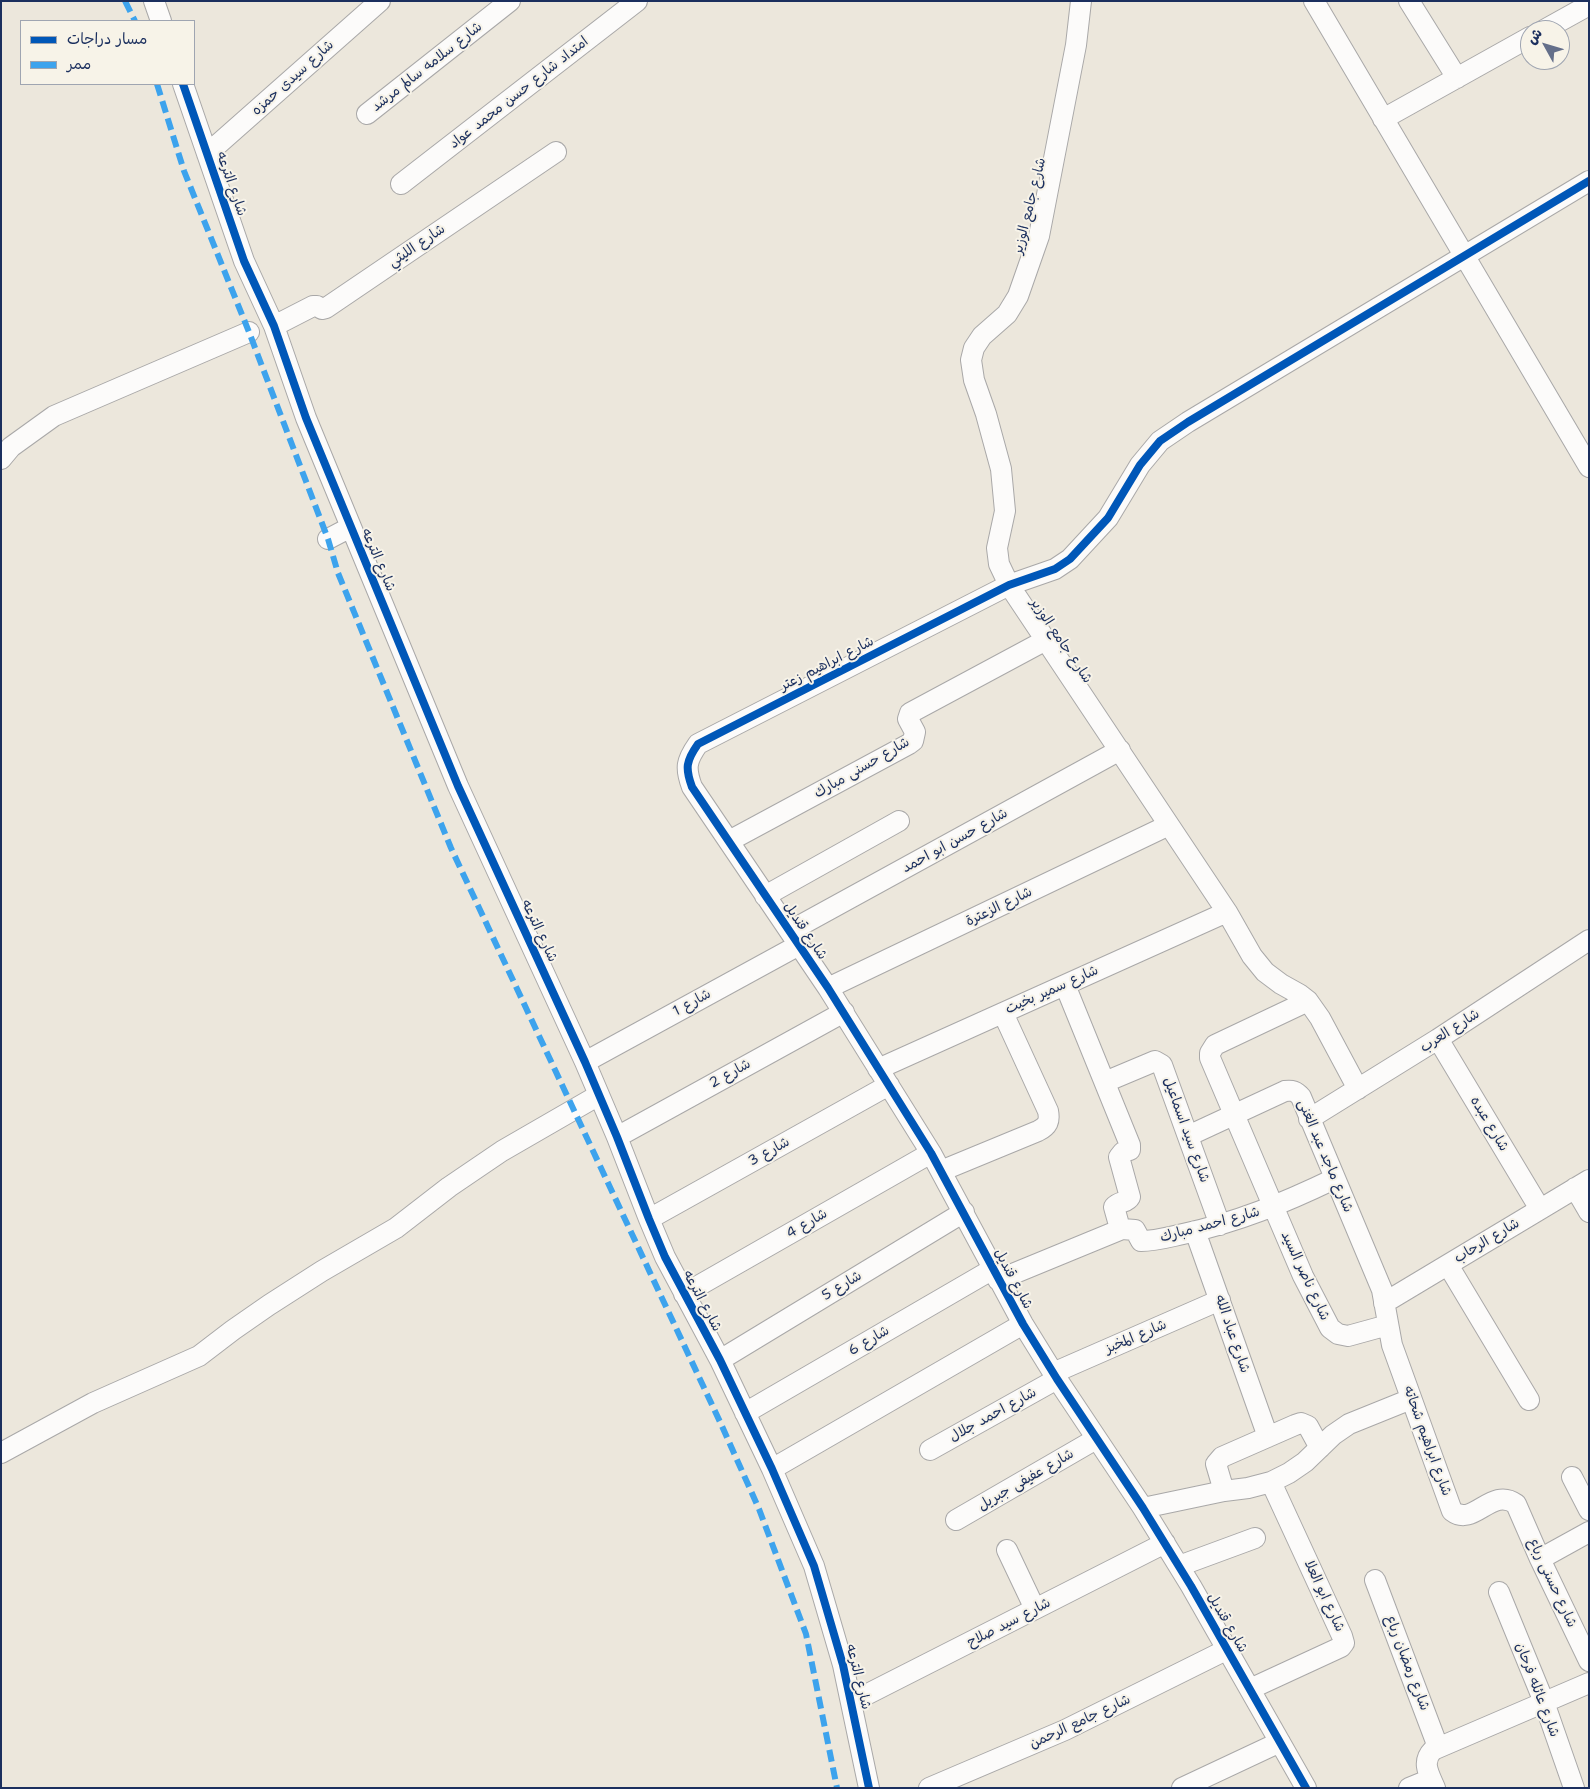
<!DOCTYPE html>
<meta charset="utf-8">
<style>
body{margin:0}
#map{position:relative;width:1590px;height:1789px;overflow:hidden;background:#ece7dc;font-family:"Shantell Sans","Playpen Sans Arabic",sans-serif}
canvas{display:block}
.frame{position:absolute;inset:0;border:2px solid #1b2f5e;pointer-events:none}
.legend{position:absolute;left:20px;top:20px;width:175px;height:65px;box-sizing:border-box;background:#f7f3e8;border:1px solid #9fa5b1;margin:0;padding:6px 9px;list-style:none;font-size:15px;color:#1b2f5e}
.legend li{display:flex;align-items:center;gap:10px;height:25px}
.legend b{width:25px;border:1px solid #9fa5b1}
.north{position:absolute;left:1520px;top:20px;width:50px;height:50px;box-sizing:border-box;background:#f7f3e8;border:1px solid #9fa5b1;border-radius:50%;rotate:309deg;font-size:14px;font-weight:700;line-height:20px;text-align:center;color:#1b2f5e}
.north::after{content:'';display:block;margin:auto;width:18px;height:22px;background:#646f8a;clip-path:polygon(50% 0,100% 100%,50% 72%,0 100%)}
</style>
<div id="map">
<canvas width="1590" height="1789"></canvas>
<div class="frame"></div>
<ul class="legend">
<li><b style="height:6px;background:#0057b8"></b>مسار دراجات</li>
<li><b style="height:6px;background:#3da3ed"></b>ممر</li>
</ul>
<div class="north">ش</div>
</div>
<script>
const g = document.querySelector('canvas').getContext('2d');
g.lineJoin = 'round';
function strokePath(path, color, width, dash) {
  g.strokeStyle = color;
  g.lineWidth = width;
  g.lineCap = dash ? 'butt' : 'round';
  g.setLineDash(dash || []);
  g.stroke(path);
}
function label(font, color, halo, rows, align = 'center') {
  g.font = font + ' "Shantell Sans","Playpen Sans Arabic",sans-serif';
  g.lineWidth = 4;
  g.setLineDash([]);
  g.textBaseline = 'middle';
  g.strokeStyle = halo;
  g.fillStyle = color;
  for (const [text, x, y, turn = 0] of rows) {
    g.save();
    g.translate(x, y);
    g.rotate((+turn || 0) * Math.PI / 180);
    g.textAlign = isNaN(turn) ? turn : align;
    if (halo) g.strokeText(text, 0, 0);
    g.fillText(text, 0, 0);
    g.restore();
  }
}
const minor = new Path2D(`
 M 154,1 L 161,21
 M 1081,1 L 1076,45 L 1039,236 L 1018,296 L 1007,314 L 982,336 L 974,348 L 971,360 L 974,380 L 986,414 L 1001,469 L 1005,511 L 997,548 L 999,564 L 1009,585 L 1227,912 L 1252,956 L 1265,972 L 1281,984 L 1299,994 L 1308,1001 L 1320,1018 L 1358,1089
 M 1314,1 L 1589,467
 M 1409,1 L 1457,78
 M 1544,30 L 1589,5
 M 183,84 L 244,261 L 274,326 L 306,418 L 458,786 L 585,1062 L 617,1137 L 649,1219 L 665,1257 L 720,1360 L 772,1469 L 814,1566 L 843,1665 L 869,1788
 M 367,114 L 510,1
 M 1383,119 L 1530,37
 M 207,154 L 380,1
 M 401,184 L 637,1
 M 274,326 L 313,306 L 317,306 L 322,309 L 326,308 L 556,152
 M 1,459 L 11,447 L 54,416 L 249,332
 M 328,539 L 351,527
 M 729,841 L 909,744 L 913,741 L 915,732 L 908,719 L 910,713 L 1046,640
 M 765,896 L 899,821
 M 790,931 L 1120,750
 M 1065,985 L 1130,1145 L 1130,1150 L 1123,1152 L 1119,1157 L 1130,1197 C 1127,1203 1119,1201 1114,1207 L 1119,1225 L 1122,1229 L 1135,1230 L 1141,1241 C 1155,1241 1169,1237 1183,1234 C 1238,1222 1284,1203 1334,1179
 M 828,988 L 1169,825
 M 1308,1001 L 1215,1045 L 1210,1053 L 1210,1058 L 1303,1276 L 1330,1328 L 1338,1334 L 1348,1336 L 1388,1325
 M 1438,1039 L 1540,1209
 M 585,1062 L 799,945
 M 878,1069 L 1227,912
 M 1105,1082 L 1155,1061 L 1162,1065 L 1220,1225
 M 1309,1119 L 1438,1039 L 1589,940
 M 1188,1136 L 1285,1091 C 1292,1090 1296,1091 1301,1097 L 1382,1290 L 1392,1345 L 1452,1511 C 1474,1528 1491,1486 1516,1504 L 1540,1559 L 1589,1661
 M 617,1137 L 844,1012
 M 941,1171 L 1038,1131 C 1048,1126 1050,1121 1048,1111 L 1003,1013
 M 1575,1188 L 1589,1212
 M 649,1219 L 889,1085
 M 1195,1231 L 1268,1437
 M 1448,1265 L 1529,1400
 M 998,1280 L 1122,1229
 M 684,1294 L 931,1153
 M 1384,1303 L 1589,1180
 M 720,1360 L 964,1212
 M 1053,1373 L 1220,1300
 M 745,1413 L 993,1269
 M 930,1450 L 1057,1379
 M 1,1453 L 93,1403 L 199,1356 L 233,1330 L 269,1305 L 322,1271 L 396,1228 L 449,1187 L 502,1151 L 599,1095
 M 772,1469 L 1023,1324
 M 1572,1477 L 1589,1510
 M 1224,1491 L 1216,1464 L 1222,1457 L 1295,1425 L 1301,1423 L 1308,1426 L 1320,1448
 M 1143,1508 L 1224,1491 L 1248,1488 L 1271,1482 L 1289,1473 L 1305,1462 L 1333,1435 L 1349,1424 L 1411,1399
 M 956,1520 L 1096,1439
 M 1007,1550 L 1035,1609
 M 1540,1559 L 1589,1532
 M 1179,1566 L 1255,1538
 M 1375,1580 L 1438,1747
 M 1499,1592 L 1544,1702 L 1574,1788
 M 1250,1689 L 1341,1647 L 1344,1643 L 1342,1636 L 1271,1482
 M 852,1702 L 1165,1543
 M 929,1788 L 1065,1730 L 1228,1649
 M 1182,1788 L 1280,1742
 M 1306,1788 L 1191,1586 L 1143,1508 L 1057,1379 L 1023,1324 L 931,1153 L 828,988 L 692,787 C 685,768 686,761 698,744 L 1009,585 L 1055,569 L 1070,559 L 1108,518 L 1140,465 L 1160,441 L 1188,422 L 1589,181
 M 1409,1788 L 1431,1779
 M 1435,1788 C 1429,1774 1421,1762 1433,1750 L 1589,1683`);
const quiet = new Path2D(`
 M 125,1 L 135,21
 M 157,84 L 184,171 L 249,332 L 328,539 L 338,573 L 451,848 L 721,1424 L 759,1509 L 806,1634 L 837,1788`);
const cycleway = new Path2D(`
 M 183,84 L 244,261 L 274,326 L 306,418 L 458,786 L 585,1062 L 617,1137 L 649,1219 L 665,1257 L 720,1360 L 772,1469 L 814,1566 L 843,1665 L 869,1788
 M 1306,1788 L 1191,1586 L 1143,1508 L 1057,1379 L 1023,1324 L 931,1153 L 828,988 L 692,787 C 685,768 686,761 698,744 L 1009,585 L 1055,569 L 1070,559 L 1108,518 L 1140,465 L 1160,441 L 1188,422 L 1589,181`);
const streetNames = [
 ["شارع سلامه سالم مرشد",427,67,-38],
 ["شارع سيدى حمزه",293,78,-42],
 ["امتداد شارع حسن محمد عواد",519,93,-38],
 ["شارع الترعه",231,184,71],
 ["شارع جامع الوزير",1030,206,-76],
 ["شارع الليثي",417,246,-34],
 ["شارع الترعه",378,560,67],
 ["شارع جامع الوزير",1061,641,56],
 ["شارع ابراهيم زعتر",827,664,-27],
 ["شارع حسنى مبارك",862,768,-30],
 ["شارع حسن ابو احمد",955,841,-29],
 ["شارع الزعترة",999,907,-26],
 ["شارع الترعه",539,931,65],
 ["شارع قنديل",805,931,56],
 ["شارع سمير بخيت",1052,990,-24],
 ["شارع 1",692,1003,-29],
 ["شارع العرب",1450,1031,-33],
 ["شارع 2",730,1074,-29],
 ["شارع عبده",1489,1124,59],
 ["شارع سيد اسماعيل",1186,1130,70],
 ["شارع 3",769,1152,-29],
 ["شارع ماجد عبد الغنى",1325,1156,67],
 ["شارع 4",807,1224,-30],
 ["شارع احمد مبارك",1210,1225,-15],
 ["شارع الرحاب",1487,1241,-31],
 ["شارع ناصر السيد",1305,1276,65],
 ["شارع قنديل",1013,1279,62],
 ["شارع 5",842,1286,-31],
 ["شارع الترعه",702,1301,62],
 ["شارع عباد الله",1232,1334,71],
 ["شارع المخبز",1136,1337,-23],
 ["شارع 6",869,1341,-30],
 ["شارع احمد جلال",993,1415,-29],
 ["شارع ابراهيم شحاته",1427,1441,70],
 ["شارع عفيفى جبريل",1026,1480,-30],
 ["شارع حسنى رباع",1552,1583,65],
 ["شارع ابو العلا",1324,1596,65],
 ["شارع سيد صلاح",1009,1623,-27],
 ["شارع قنديل",1227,1623,60],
 ["شارع رمضان رباع",1407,1663,69],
 ["شارع الترعه",858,1677,76],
 ["شارع عائله فرحان",1537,1690,69],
 ["شارع جامع الرحمن",1080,1722,-25]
];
strokePath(minor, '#a9a8a8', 22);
strokePath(minor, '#fcfbfa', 20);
strokePath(quiet, '#3da3ed', 6, [12, 6]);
strokePath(cycleway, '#0057b8', 8);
label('14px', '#1b2f5e', '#f7f3e8', streetNames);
</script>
